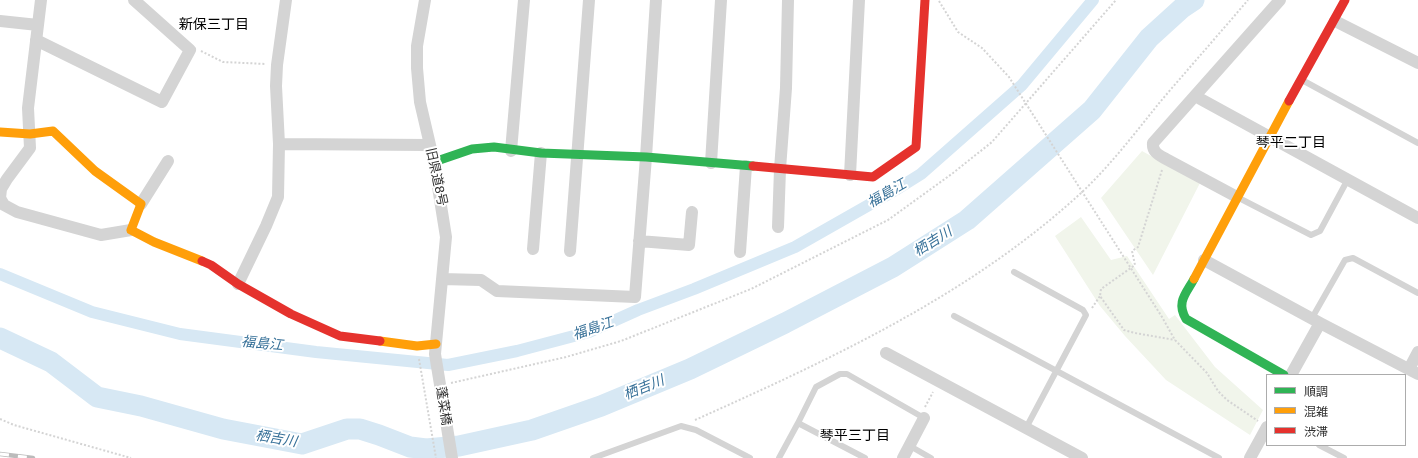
<!DOCTYPE html>
<meta charset="utf-8">
<style>
body{margin:0}
#map{position:relative;width:1418px;height:458px;overflow:hidden;background:#fff;font-family:Arial,"Noto Sans JP",sans-serif}
canvas{display:block}
.legend{position:absolute;left:1266px;top:374px;width:140px;height:72px;box-sizing:border-box;background:#fff;border:1px solid #acacac;margin:0;padding:5px 7px;list-style:none;font-size:12px;color:#2f2f2f}
.legend li{display:flex;align-items:center;gap:8px;height:20px}
.legend b{width:20px;border:1px solid #acacac}
</style>
<div id="map">
<canvas width="1418" height="458"></canvas>
<ul class="legend">
<li><b style="height:5px;background:#30b455"></b>順調</li>
<li><b style="height:5px;background:#ff9f0a"></b>混雑</li>
<li><b style="height:5px;background:#e5322d"></b>渋滞</li>
</ul>
</div>
<script>
const g = document.querySelector('canvas').getContext('2d');
g.lineJoin = 'round';
function paint(path, color) {
  g.fillStyle = color;
  g.fill(path, 'evenodd');
}
function strokePath(path, color, width, dash) {
  g.strokeStyle = color;
  g.lineWidth = width;
  g.lineCap = dash ? 'butt' : 'round';
  g.setLineDash(dash || []);
  g.stroke(path);
}
function label(font, color, halo, rows, align = 'center') {
  g.font = font + ' Arial,"Noto Sans JP",sans-serif';
  g.lineWidth = 4;
  g.setLineDash([]);
  g.textBaseline = 'middle';
  g.strokeStyle = halo;
  g.fillStyle = color;
  for (const [text, x, y, turn = 0] of rows) {
    g.save();
    g.translate(x, y);
    g.rotate((+turn || 0) * Math.PI / 180);
    g.textAlign = isNaN(turn) ? turn : align;
    if (halo) g.strokeText(text, 0, 0);
    g.fillText(text, 0, 0);
    g.restore();
  }
}
const green = new Path2D(`
 M 1142,151 L 1200,183 L 1153,275 L 1101,198 Z
 M 1081,217 L 1111,260 L 1127,256 L 1169,319 L 1175,315 L 1215,367 L 1263,410 L 1250,435 L 1166,380 L 1125,336 L 1100,306 L 1055,236 Z`);
const canal = new Path2D(`
 M 0,274 L 92,312 L 180,334 L 316,352 L 448,365 L 517,351 L 589,332 L 638,310 L 694,289 L 795,247 L 897,189 L 921,174 L 1022,85 L 1093,0`);
const river = new Path2D(`
 M 0,338 L 51,362 L 97,397 L 141,406 L 223,429 L 302,444 L 347,429 L 360,429 L 379,435 L 410,447 L 426,449 L 459,446 L 532,430 L 601,406 L 690,369 L 785,323 L 893,267 L 967,220 L 1092,110 L 1149,38 L 1182,8 L 1194,0`);
const path = new Path2D(`
 M 939,1 L 958,32 L 982,48 L 1009,77 L 1162,317 L 1175,340 L 1207,373 L 1218,391 L 1227,400 L 1258,421
 M 201,51 L 223,62 L 266,64
 M 1162,170 L 1138,247 L 1132,251 L 1135,265 L 1101,289 L 1100,296 L 1124,330 L 1135,333 L 1175,340
 M 1092,308 L 1100,296
 M 419,359 L 436,458
 M 451,383 L 566,357 L 621,341 L 751,289 L 888,220 L 953,173 L 992,142 L 1116,0
 M 925,407 L 933,392
 M 0,419 L 14,425 L 131,458
 M 695,420 C 831,359 970,295 1081,193 C 1110,166 1135,133 1160,102 C 1189,68 1219,34 1248,0`);
const lane = new Path2D(`
 M 1302,80 L 1418,143
 M 1237,197 L 1311,235 L 1320,231 L 1348,179
 M 1014,272 L 1083,310 L 1086,315 L 1026,428
 M 954,316 L 1219,458
 M 1312,318 L 1345,260 L 1353,258 L 1418,293
 M 798,423 L 816,387 L 840,374 L 847,374 L 924,418
 M 1319,445 L 1344,458
 M 910,446 L 931,458
 M 593,458 L 681,426 L 696,430 L 750,458
 M 779,458 L 798,423 L 865,458`);
const street = new Path2D(`
 M 41,0 L 28,108 L 30,148 L 7,179 L 1,189 L 0,198 L 4,205 L 17,212 L 101,235 L 131,230
 M 425,0 L 417,46 L 417,68 L 420,102 L 434,162 L 446,237 L 435,354 L 452,458
 M 0,21 L 38,25
 M 1335,21 L 1418,63
 M 36,40 L 162,102 L 190,50 L 134,0
 M 1195,96 L 1418,218
 M 279,144 L 429,145
 M 511,151 L 524,0
 M 711,163 L 721,0
 M 850,175 L 859,0
 M 1237,197 L 1166,159 C 1159,155 1152,152 1153,143 L 1280,0
 M 141,204 L 168,161
 M 778,227 L 780,169 L 786,88 L 788,0
 M 639,241 L 689,245 L 692,212
 M 533,249 L 541,153
 M 570,251 L 589,0
 M 740,252 L 746,166
 M 1204,260 L 1320,323
 M 442,279 L 481,280 L 497,291 L 635,297 L 646,157 L 656,0
 M 238,284 L 266,226 L 278,197 L 279,144 L 276,86 L 277,65 L 286,0
 M 886,353 L 1082,458
 M 1409,369 L 1418,352
 M 1291,375 L 1320,323 L 1418,374
 M 903,458 L 924,418
 M 1250,458 L 1267,427`);
const fast = new Path2D(`
 M 434,162 L 472,149 L 494,147 L 541,153 L 646,157 L 753,166
 M 1194,279 C 1186,294 1176,302 1186,319 L 1284,375`);
const slow = new Path2D(`
 M 0,132 L 30,134 L 53,131 L 95,171 L 141,204 L 131,230 L 154,242 L 202,261
 M 1194,279 L 1289,101
 M 380,341 L 417,346 L 436,344`);
const jam = new Path2D(`
 M 1289,101 L 1345,0
 M 753,166 L 873,177 L 916,147 L 925,0
 M 202,261 L 211,265 L 238,284 L 291,314 L 340,336 L 380,341`);
const rail = new Path2D(`
 M 0,454 L 33,458`);
const streetNames = [
 ["旧県道8号",436,177,78],
 ["蓬菜橋",443,406,81]
];
const neighbourhoodNames = [
 ["新保三丁目",214,25],
 ["琴平二丁目",1291,143],
 ["琴平三丁目",855,436]
];
const waterNames = [
 ["福島江",887,194,-30],
 ["栖吉川",933,242,-32],
 ["福島江",593,329,-19],
 ["福島江",262,344,6],
 ["栖吉川",644,388,-22],
 ["栖吉川",276,439,10]
];
paint(green, '#f1f5eb');
strokePath(canal, '#d7e8f4', 12);
strokePath(river, '#d7e8f4', 21);
strokePath(path, '#d4d4d4', 2, [2, 2]);
strokePath(lane, '#d4d4d4', 6);
strokePath(street, '#d4d4d4', 12);
strokePath(fast, '#30b455', 9);
strokePath(slow, '#ff9f0a', 9);
strokePath(jam, '#e5322d', 9);
strokePath(rail, '#bbb', 4.5);
strokePath(rail, '#fff', 3, [9]);
label('13px', '#2f2f2f', '#fff', streetNames);
label('14px', '#000', '#fff', neighbourhoodNames);
label('italic 14px', '#367098', '#fff', waterNames);
</script>
